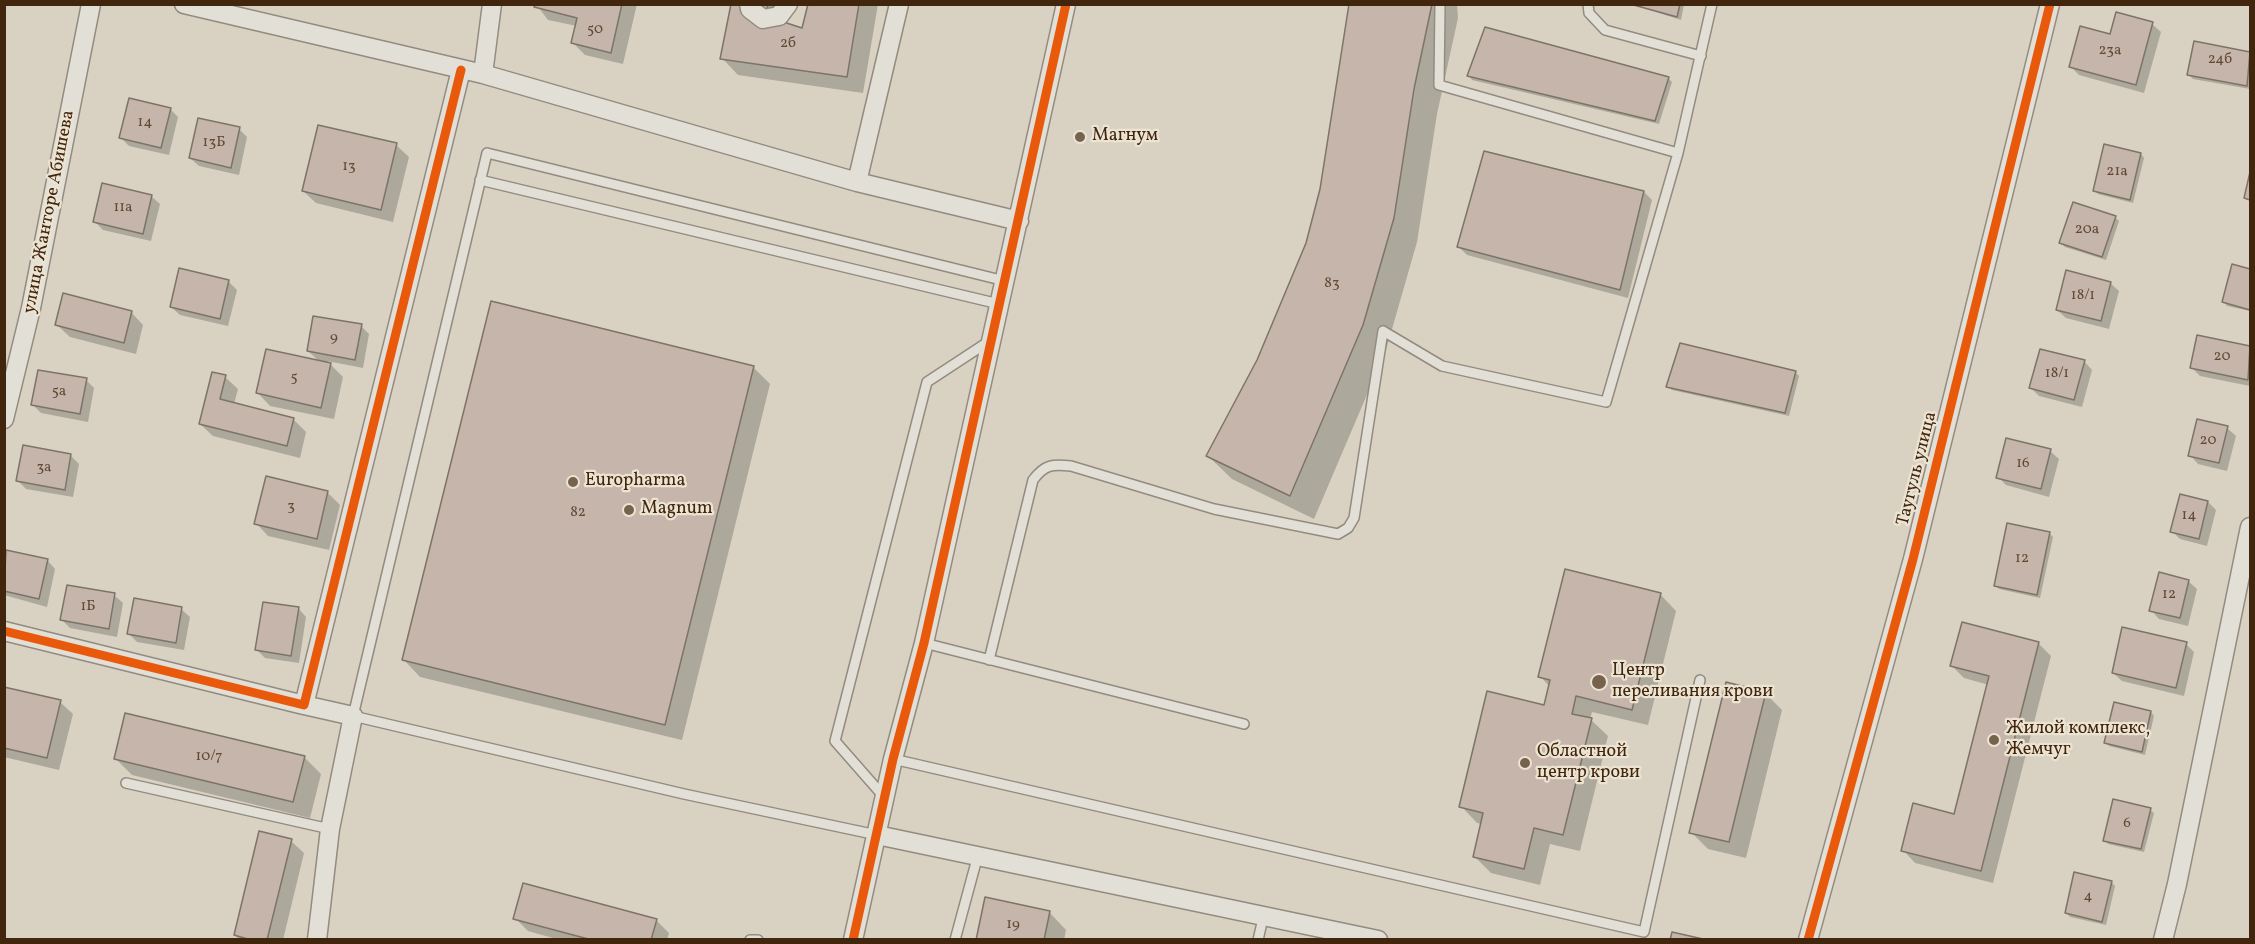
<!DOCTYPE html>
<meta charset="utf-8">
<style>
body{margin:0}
#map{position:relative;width:2255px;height:944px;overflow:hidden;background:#d9d2c3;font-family:Vollkorn,serif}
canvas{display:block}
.frame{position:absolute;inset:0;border:6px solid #42250d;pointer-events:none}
</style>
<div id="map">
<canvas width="2255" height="944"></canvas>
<div class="frame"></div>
</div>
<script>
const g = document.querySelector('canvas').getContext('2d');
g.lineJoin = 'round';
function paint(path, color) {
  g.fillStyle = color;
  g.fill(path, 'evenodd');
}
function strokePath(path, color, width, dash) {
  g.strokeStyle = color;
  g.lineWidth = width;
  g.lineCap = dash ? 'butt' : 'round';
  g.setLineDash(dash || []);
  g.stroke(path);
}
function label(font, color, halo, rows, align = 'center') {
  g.font = font + ' Vollkorn,serif';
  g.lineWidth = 4.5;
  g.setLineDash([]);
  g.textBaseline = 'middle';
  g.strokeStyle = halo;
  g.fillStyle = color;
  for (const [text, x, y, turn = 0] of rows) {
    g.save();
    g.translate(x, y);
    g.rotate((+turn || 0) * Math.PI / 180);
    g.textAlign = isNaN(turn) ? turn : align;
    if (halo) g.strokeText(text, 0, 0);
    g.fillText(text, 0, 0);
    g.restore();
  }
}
const shadow = new Path2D(`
 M 536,4 L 637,4 L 623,64 L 585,55 L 573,43 L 577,26 L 548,20 Z
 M 733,4 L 788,4 L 784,24 L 803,30 L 810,4 L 878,4 L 863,93 L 738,75 L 722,58 Z
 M 1350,4 L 1457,4 L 1458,18 L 1437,114 L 1417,242 L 1386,350 L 1314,519 L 1232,479 L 1208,456 L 1258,360 L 1308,243 L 1322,190 Z
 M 1631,4 L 1684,4 L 1681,20 Z
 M 2152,24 L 2161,32 L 2144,93 L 2079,75 L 2071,67 Z
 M 2195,43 L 2250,53 L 2250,89 L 2193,79 L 2189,75 Z
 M 1469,76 L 1668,78 L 1672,82 L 1659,124 L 1472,80 Z
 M 170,109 L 178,117 L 169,155 L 129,146 L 121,138 Z
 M 239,129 L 247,137 L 239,175 L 199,166 L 190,158 Z
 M 396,145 L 409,157 L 393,222 L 316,203 L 303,191 Z
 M 2141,154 L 2144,158 L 2133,203 L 2098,194 L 2094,190 Z
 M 1644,192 L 1652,200 L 1628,298 L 1467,255 L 1458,246 Z
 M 151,196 L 160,204 L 151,241 L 103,230 L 94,221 Z
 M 2115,217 L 2119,221 L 2106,260 L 2065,247 L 2061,243 Z
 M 2233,266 L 2250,270 L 2250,311 L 2227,306 L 2224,302 Z
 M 228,281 L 237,290 L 228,326 L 180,315 L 171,307 Z
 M 2110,283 L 2119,291 L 2109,329 L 2066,318 L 2057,310 Z
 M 131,312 L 143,325 L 136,354 L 70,337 L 57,325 Z
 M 361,326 L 369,334 L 363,368 L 327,361 L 343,377 L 334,419 L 270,406 L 258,393 L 320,362 L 308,351 Z
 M 2198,337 L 2250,348 L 2250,386 L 2200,376 L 2192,368 Z
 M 2084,361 L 2092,370 L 2082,407 L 2039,396 L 2031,388 Z
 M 753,367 L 770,384 L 682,740 L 420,677 L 404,660 Z
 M 1795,372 L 1799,376 L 1789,416 L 1672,390 L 1668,387 Z
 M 225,377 L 238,389 L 234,404 L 294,420 L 306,432 L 300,458 L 213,436 L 200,424 Z
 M 86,380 L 94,388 L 88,422 L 41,413 L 33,405 Z
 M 2227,428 L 2236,436 L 2227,471 L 2198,464 L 2190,455 Z
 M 2050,451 L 2059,459 L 2049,497 L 2006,485 L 1998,477 Z
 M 71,456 L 79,464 L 73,497 L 26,489 L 18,481 Z
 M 327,492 L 340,505 L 329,550 L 268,536 L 256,523 Z
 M 2208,502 L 2216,510 L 2207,546 L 2180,539 L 2172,531 Z
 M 2049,533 L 2053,537 L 2040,598 L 1999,589 L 1995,585 Z
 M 7,551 L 47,560 L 55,569 L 47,607 L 4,595 Z
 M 2188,581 L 2197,589 L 2188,626 L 2159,619 L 2151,610 Z
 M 1660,594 L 1676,611 L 1648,725 L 1592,712 L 1590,719 L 1608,736 L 1580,851 L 1550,844 L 1540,885 L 1491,873 L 1474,856 L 1482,824 L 1477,823 L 1461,806 L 1545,707 L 1550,687 L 1540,676 Z
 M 114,595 L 123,603 L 117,637 L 70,628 L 62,620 Z
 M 298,608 L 306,617 L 299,663 L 265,658 L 257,650 Z
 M 181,609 L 190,617 L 184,650 L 137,642 L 129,634 Z
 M 2038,643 L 2051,656 L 1993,883 L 1915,863 L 1903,850 L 1955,816 L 1989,685 L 1964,678 L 1952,666 Z
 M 2186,644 L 2194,652 L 2184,696 L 2122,681 L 2113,673 Z
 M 4,688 L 60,702 L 73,714 L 59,770 L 4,757 Z
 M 1765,693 L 1782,710 L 1746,858 L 1708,849 L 1691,832 Z
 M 2151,712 L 2154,716 L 2145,755 L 2109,746 L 2106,742 Z
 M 304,757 L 321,774 L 310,818 L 132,775 L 115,758 Z
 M 2150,810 L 2154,813 L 2144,852 L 2108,844 L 2105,840 Z
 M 291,841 L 304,853 L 283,940 L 240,940 L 235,935 Z
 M 2111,882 L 2115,886 L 2106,925 L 2070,917 L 2066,913 Z
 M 986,899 L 1050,913 L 1066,930 L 1064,940 L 977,940 Z
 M 515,918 L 656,920 L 669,933 L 667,940 L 560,940 L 528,931 Z`);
const building = new Path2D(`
 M 535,4 L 622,4 L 611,53 L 571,43 L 577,18 L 534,7 Z
 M 731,4 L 768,4 L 765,16 L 802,28 L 808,4 L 859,4 L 847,77 L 720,59 Z
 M 1349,4 L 1432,4 L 1414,89 L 1394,218 L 1363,325 L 1290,496 L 1206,456 L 1257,360 L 1306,243 L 1320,189 Z
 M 1630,4 L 1680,4 L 1677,17 Z
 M 2116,12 L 2153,22 L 2136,85 L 2069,67 L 2080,26 L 2110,34 Z
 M 1485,27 L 1669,77 L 1655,121 L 1467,76 Z
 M 2194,41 L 2250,52 L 2247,86 L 2187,75 Z
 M 129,98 L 171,108 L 161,148 L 119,138 Z
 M 198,118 L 240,127 L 231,168 L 189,158 Z
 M 318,125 L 397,143 L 381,210 L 302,191 Z
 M 2104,144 L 2141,153 L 2130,200 L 2093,191 Z
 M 1484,151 L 1644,191 L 1620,290 L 1457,247 Z
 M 2250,172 L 2250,200 L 2244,198 Z
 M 102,183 L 152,195 L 143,234 L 93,222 Z
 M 2073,202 L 2116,216 L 2102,257 L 2059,243 Z
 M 2232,264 L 2250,269 L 2250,310 L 2222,302 Z
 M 179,268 L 229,280 L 220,319 L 170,307 Z
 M 2066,270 L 2111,282 L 2101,321 L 2056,310 Z
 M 63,293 L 132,311 L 124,343 L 55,325 Z
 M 491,301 L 754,366 L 665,725 L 402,660 Z
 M 313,316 L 362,324 L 355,360 L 307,351 Z
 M 2197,335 L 2250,346 L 2248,380 L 2190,368 Z
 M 1680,343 L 1796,371 L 1785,413 L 1666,387 Z
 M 266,349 L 331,363 L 321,408 L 256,393 Z
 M 2040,349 L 2085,360 L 2074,400 L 2029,388 Z
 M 38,370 L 87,378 L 80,414 L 31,405 Z
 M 212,372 L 226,375 L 220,399 L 294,418 L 287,446 L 199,424 Z
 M 2197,419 L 2228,426 L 2219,463 L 2188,456 Z
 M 2006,438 L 2051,449 L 2041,489 L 1996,478 Z
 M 23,445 L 71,454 L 65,490 L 16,481 Z
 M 266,476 L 328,491 L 317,539 L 254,524 Z
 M 2180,494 L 2208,501 L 2199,539 L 2170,532 Z
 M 2007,523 L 2050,532 L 2037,595 L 1994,586 Z
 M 6,550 L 48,559 L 39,599 L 4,591 Z
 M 1565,569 L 1661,593 L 1632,710 L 1576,696 L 1572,714 L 1592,718 L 1563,835 L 1534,828 L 1524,869 L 1473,857 L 1483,813 L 1459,807 L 1487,691 L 1544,705 L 1550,680 L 1538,677 Z
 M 2159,572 L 2189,580 L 2180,618 L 2149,611 Z
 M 67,585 L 115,593 L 109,629 L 60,620 Z
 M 134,598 L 182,607 L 176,643 L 127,634 Z
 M 263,602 L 299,607 L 291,656 L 255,650 Z
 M 1962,622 L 2039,642 L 1981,871 L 1901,851 L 1913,803 L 1954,814 L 1989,676 L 1950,666 Z
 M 2122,627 L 2187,642 L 2176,688 L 2112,673 Z
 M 1726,682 L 1766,692 L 1729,842 L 1689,833 Z
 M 4,687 L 61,700 L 47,758 L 4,748 Z
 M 2114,702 L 2151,711 L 2142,752 L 2104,743 Z
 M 125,713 L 305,756 L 293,802 L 114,759 Z
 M 2113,799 L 2151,808 L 2141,849 L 2103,841 Z
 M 259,831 L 292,839 L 267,940 L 251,940 L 234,935 Z
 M 2074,872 L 2112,881 L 2102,922 L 2065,913 Z
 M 523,883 L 657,919 L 651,940 L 592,940 L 513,919 Z
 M 985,897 L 1050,911 L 1044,940 L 976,940 Z
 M 1672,932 L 1703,939 L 1703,940 L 1670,940 Z`);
const lane = new Path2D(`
 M 1440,4 L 1439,85 L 1678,153
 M 1588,4 L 1589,13 L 1605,30 L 1701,56
 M 480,180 L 999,304
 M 924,643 L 1244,724
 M 989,660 L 1033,480 C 1045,464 1053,464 1071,466 L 1214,509 L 1338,534 L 1348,528 L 1354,518 L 1383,331 L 1442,366 L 1606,402 L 1678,153 L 1712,4
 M 893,759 L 1644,932 L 1700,680
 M 126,783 L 330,829
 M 885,798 L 835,741 L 927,382 L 991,340
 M 877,835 L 684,794 L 353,716 L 487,153 L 1005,281
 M 750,940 L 758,940
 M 955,940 L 978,855
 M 1258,940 L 1264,914`);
const street = new Path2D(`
 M 184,4 L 483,74 L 857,182 L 1019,221
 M 749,4 L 750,9 L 763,19 L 779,16 L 788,4
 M 483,74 L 492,4
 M 857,182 L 899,4
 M 4,419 L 31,308 L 91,4
 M 4,631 L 304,705 L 461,70
 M 304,705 L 353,716 L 330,829 L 317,940
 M 877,835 L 1378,940
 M 853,940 L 893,759 L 924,643 L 1066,4
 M 1808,940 L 1913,559 L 2050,4
 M 2163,940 L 2177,884 L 2250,527`);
const cycleway = new Path2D(`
 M 4,631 L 304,705 L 461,70
 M 853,940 L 893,759 L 924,643 L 1066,4
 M 1808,940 L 1913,559 L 2050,4`);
const markers = [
 [1080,137,6,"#77624d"],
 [573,482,6,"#77624d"],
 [629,510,6,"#77624d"],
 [1599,682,8,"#77624d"],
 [1994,740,6,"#77624d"],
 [1525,763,6,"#77624d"]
];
const numberNames = [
 ["50",595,30],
 ["2б",788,44],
 ["23а",2110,51],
 ["24б",2220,60],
 ["14",145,123],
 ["13Б",214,143],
 ["13",349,167],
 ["21а",2117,172],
 ["11а",123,208],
 ["20а",2087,230],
 ["83",1332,284],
 ["18/1",2083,296],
 ["9",334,338],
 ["20",2222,357],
 ["18/1",2057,374],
 ["5",294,378],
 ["5а",59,392],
 ["20",2208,441],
 ["16",2023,464],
 ["3а",44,468],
 ["3",291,507],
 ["82",578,513],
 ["14",2189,516],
 ["12",2022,559],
 ["12",2169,595],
 ["1Б",88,607],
 ["10/7",209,757],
 ["6",2127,824],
 ["4",2088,897],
 ["19",1013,925]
];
const poiNames = [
 ["Магнум",1092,137],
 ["Europharma",585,482],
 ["Magnum",641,510],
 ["Центр",1612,672],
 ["переливания крови",1612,693],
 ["Жилой комплекс,",2006,730],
 ["Жемчуг",2006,751],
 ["Областной",1537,753],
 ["центр крови",1537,774]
];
const streetNames = [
 ["улица Жанторе Абишева",50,212,-79],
 ["Таугуль улица",1918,469,-76]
];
paint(shadow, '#0003');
paint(building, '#c5b5ab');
strokePath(building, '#7d7468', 1.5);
strokePath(lane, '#938b7f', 12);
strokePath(street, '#938b7f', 21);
strokePath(lane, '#e2dfd7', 9);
strokePath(street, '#e2dfd7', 18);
strokePath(cycleway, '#e8590c', 9);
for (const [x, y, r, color] of markers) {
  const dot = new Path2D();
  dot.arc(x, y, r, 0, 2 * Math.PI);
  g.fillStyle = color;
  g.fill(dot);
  strokePath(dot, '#ece4d3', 2);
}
label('15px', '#634934', null, numberNames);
label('18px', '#42250d', '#ece4d3', poiNames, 'left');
label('18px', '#42250d', '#ece4d3', streetNames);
</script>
